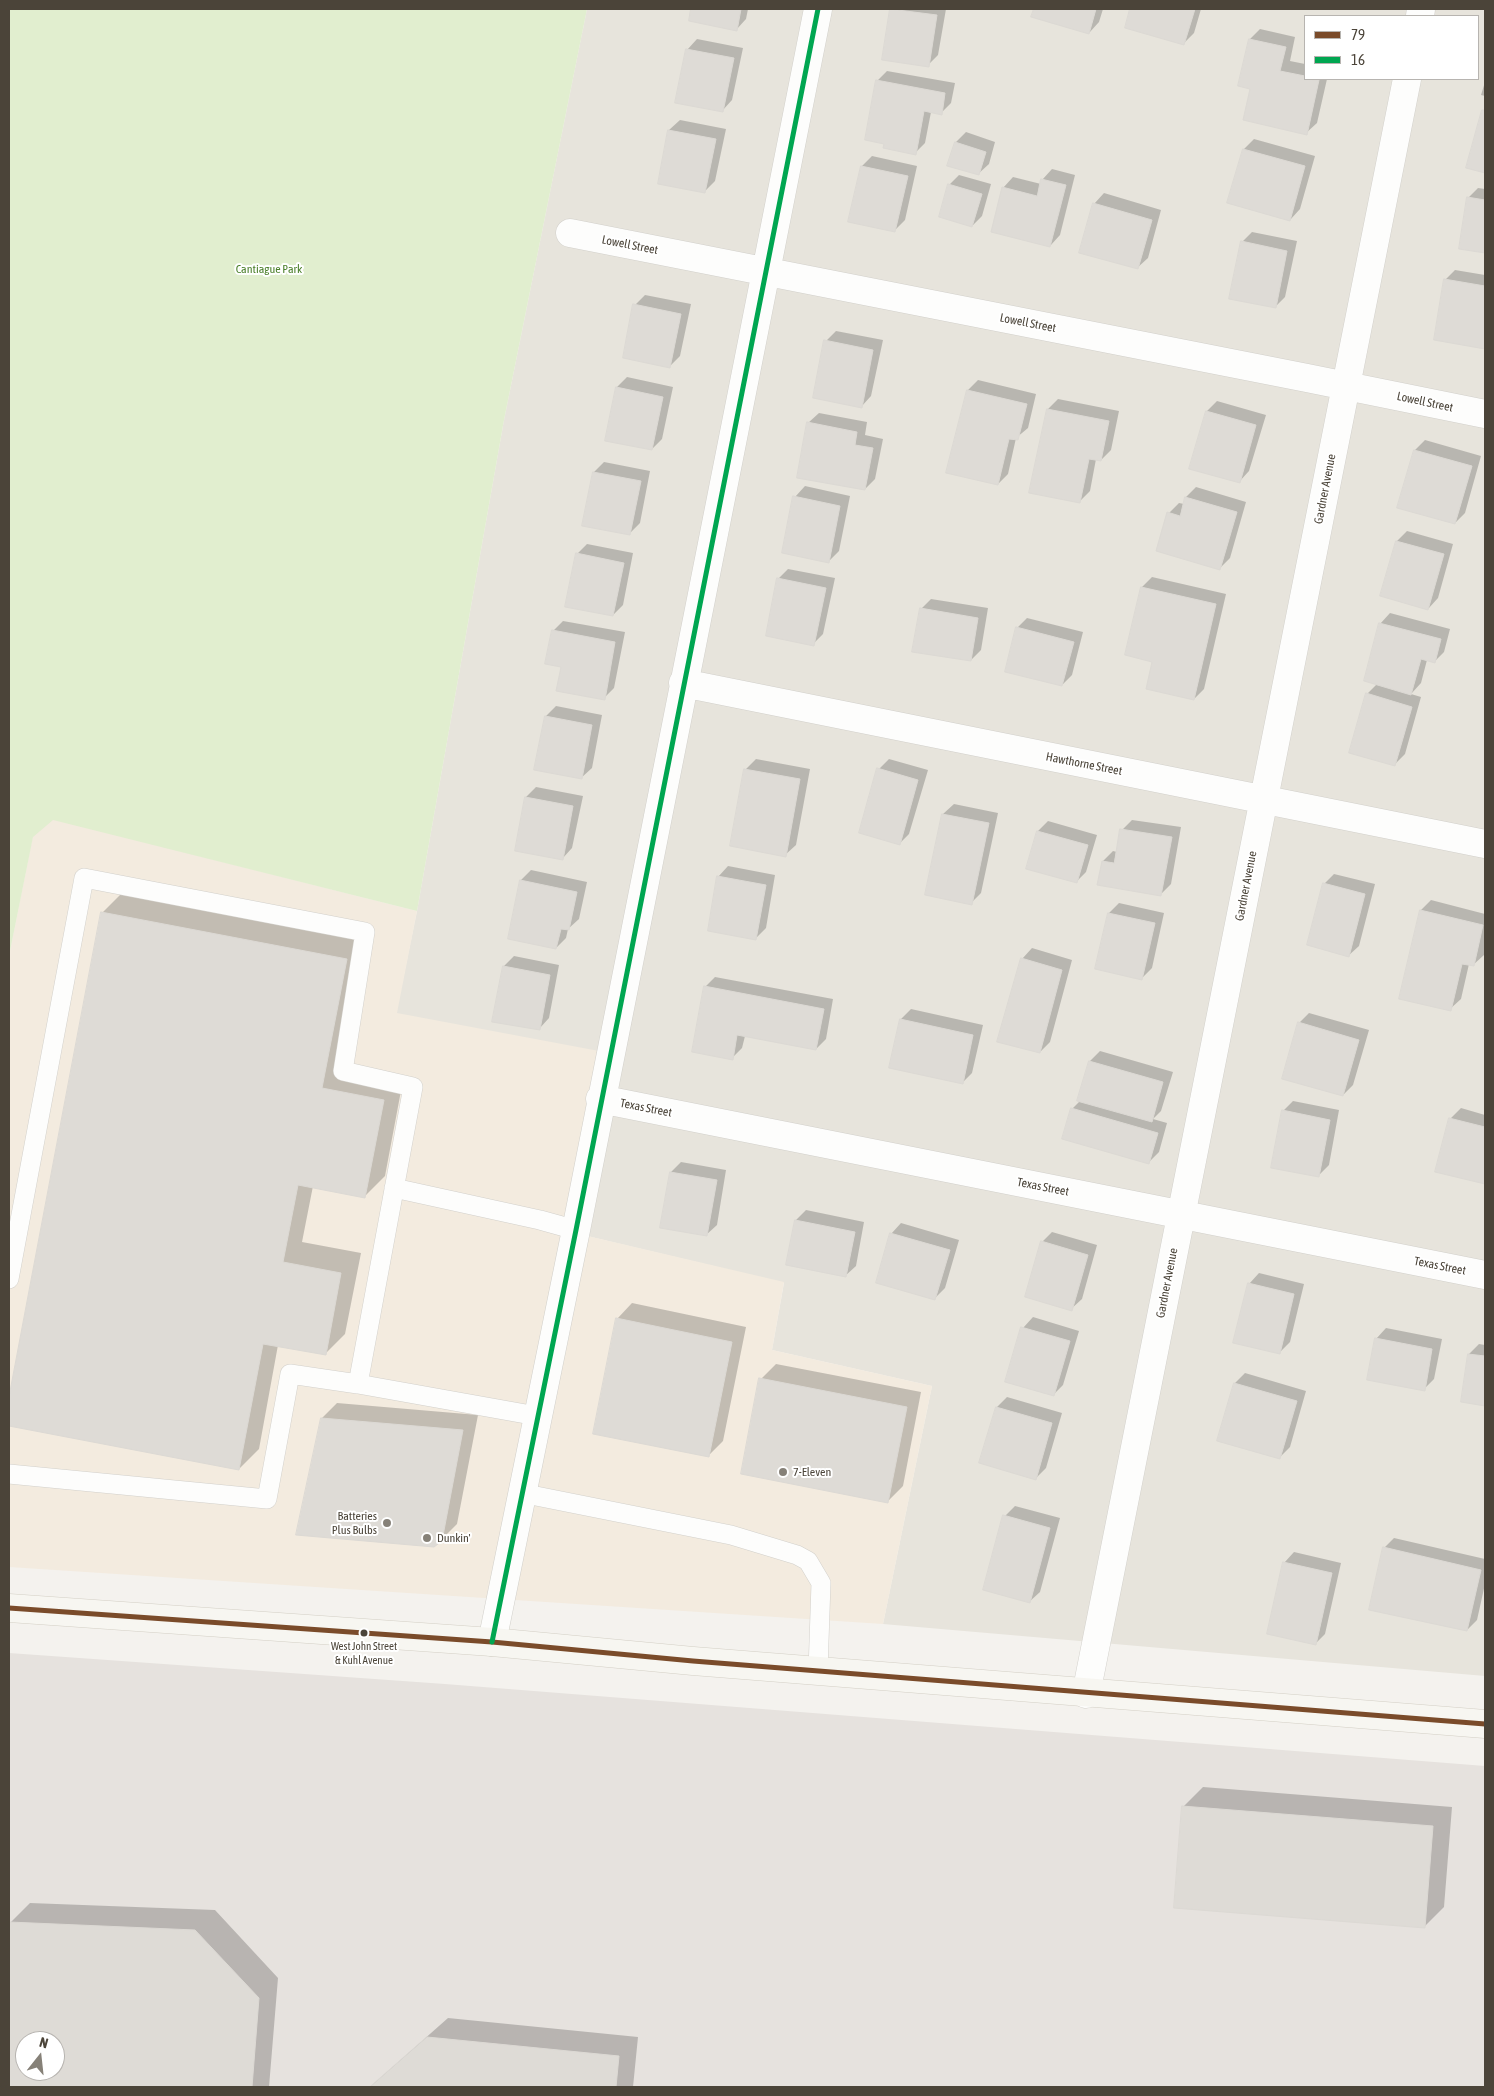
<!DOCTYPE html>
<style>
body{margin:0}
#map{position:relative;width:1494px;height:2096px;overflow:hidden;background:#f4f2ee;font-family:"Asap Condensed",sans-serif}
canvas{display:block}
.frame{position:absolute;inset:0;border:10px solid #4b4439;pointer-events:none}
.legend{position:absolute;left:1304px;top:15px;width:175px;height:65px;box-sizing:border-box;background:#fff;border:1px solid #b7b4b0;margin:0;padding:6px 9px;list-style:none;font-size:15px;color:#4b4439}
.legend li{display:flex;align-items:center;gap:10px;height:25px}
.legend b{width:25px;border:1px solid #b7b4b0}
.north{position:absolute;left:15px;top:2031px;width:50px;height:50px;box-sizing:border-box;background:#fff;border:1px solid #b7b4b0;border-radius:50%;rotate:16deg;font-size:14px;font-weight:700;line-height:20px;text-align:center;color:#4b4439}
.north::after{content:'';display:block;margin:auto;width:18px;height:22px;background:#868178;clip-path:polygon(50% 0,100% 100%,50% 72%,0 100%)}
</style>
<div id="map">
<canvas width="1494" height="2096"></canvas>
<div class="frame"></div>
<ul class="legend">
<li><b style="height:6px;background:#7a4b2a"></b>79</li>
<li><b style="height:6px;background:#00a651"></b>16</li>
</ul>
<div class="north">N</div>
</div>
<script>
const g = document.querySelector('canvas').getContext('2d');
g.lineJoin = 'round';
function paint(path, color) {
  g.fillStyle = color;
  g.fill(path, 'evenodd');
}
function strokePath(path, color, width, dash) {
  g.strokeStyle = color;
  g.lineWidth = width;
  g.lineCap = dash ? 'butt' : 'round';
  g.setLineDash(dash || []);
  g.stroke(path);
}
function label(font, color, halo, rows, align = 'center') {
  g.font = font + ' "Asap Condensed",sans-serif';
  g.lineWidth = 4;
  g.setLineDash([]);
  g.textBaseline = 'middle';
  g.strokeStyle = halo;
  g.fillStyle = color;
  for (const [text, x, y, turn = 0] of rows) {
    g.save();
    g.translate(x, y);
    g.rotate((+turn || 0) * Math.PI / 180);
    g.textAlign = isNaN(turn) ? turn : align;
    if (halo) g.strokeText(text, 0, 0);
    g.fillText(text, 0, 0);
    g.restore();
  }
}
const residential = new Path2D(`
 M 587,9 L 1485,9 L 1485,1676 L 883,1624 L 932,1386 L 772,1350 L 784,1283 L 562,1230 L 396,1013 L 417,911 L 504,420 ZM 1305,16 L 1478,16 L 1478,79 L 1305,79 Z`);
const commercial = new Path2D(`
 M 37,815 L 417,911 L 397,1013 L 599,1051 L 562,1230 L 784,1282 L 772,1350 L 932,1386 L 883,1624 L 9,1567 L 9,956 Z`);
const industrial = new Path2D(`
 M 9,1653 L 445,1684 L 1485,1766 L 1485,2087 L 9,2087 ZM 25,2041 L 55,2041 L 55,2071 L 25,2071 Z`);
const green = new Path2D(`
 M 9,9 L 587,9 L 504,420 L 417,911 L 53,820 L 33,837 L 9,956 Z`);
const shadow = new Path2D(`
 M 693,9 L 748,9 L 746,19 L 736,30 L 690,20 Z
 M 891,9 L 946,9 L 938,55 L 928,65 L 883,59 Z
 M 1035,9 L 1103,9 L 1099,22 L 1089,33 L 1033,17 Z
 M 1132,9 L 1201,9 L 1194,33 L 1184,43 L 1126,27 Z
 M 1260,29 L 1295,37 L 1290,61 L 1305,64 L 1305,79 L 1327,79 L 1317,123 L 1306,133 L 1252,88 L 1250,39 Z
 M 697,39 L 743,48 L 732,100 L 722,111 L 687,50 Z
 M 887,71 L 955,83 L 951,103 L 941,113 L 931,112 L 925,143 L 915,153 L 877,81 Z
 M 1485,82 L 1485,96 L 1481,95 Z
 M 1485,109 L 1485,172 L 1467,167 Z
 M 680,120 L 726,129 L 715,181 L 705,191 L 669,130 Z
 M 966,132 L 995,142 L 989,164 L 978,174 L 949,165 L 956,142 Z
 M 1254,139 L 1315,156 L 1300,209 L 1290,220 L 1229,202 L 1244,149 Z
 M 872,156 L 917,166 L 905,220 L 895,230 L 862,166 Z
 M 1052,169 L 1075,175 L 1060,235 L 1050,246 L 1003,188 L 1013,177 L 1041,184 L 1042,180 Z
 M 959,175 L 991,184 L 982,216 L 972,226 L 949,185 Z
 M 1478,188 L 1485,189 L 1485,252 L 1460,248 L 1468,198 Z
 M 1104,193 L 1161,210 L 1148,258 L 1137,268 L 1094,204 Z
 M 1252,232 L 1297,241 L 1285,297 L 1275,307 L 1242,242 Z
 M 1455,270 L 1485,275 L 1485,348 L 1435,339 L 1445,280 Z
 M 645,295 L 691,304 L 680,356 L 670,366 L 635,305 Z
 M 836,331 L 883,340 L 871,396 L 861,407 L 826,341 Z
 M 627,377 L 673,387 L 662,439 L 652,449 L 617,387 Z
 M 978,380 L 1036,394 L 1028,428 L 1016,438 L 1008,474 L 998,484 L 948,472 L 968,390 Z
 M 1058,399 L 1119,411 L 1111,450 L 1101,460 L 1096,459 L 1090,491 L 1080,501 L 1031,492 L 1048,409 Z
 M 1217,401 L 1266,415 L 1249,471 L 1239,482 L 1191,468 L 1207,411 Z
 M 819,413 L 867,422 L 865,435 L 883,439 L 875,479 L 865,489 L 808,423 Z
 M 1425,440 L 1481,456 L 1465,513 L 1455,523 L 1415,450 Z
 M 604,462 L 650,471 L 640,523 L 630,533 L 594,472 Z
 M 805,486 L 850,496 L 839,551 L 829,561 L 795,497 Z
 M 1196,487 L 1246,502 L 1230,558 L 1220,568 L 1169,513 L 1179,503 L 1184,504 L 1186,497 Z
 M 1407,531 L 1453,544 L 1438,598 L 1428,609 L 1381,595 L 1397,541 Z
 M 587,544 L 633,553 L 623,605 L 613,615 L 577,554 Z
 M 788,569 L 835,578 L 823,634 L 813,644 L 778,579 Z
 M 1152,577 L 1226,594 L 1204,689 L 1194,699 L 1154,661 L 1127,654 L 1142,587 Z
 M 931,599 L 988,608 L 981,650 L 971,660 L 921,609 Z
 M 1390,613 L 1450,629 L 1444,652 L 1434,662 L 1427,660 L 1421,683 L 1411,694 L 1421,697 L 1405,754 L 1395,764 L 1367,694 L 1377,684 L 1380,624 Z
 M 1027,618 L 1083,632 L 1072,675 L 1062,685 L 1017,628 Z
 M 563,621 L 625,632 L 614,688 L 604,698 L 562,666 L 553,631 Z
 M 556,706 L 602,715 L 592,768 L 581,778 L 546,716 Z
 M 756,759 L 810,769 L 796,845 L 785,855 L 731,845 L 746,769 Z
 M 889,759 L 928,770 L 909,834 L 899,844 L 879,769 Z
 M 536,787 L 583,796 L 572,848 L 562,859 L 526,797 Z
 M 954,804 L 998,813 L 981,893 L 971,903 L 943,814 Z
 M 1132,820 L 1181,827 L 1171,884 L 1161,894 L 1103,861 L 1113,851 L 1117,852 L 1122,830 Z
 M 1048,821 L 1097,835 L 1086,872 L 1076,882 L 1038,831 Z
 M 728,866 L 775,875 L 766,928 L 756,938 L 718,877 Z
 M 531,870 L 587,882 L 579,919 L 568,929 L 566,938 L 556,948 L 521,880 Z
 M 1334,874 L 1375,884 L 1359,946 L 1348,956 L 1324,884 Z
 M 122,893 L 366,940 L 342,1068 L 403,1080 L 385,1176 L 365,1196 L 313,1186 L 302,1242 L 361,1253 L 345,1334 L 325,1354 L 278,1345 L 259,1449 L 239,1469 L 9,1425 L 9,1403 L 102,913 Z
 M 1431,900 L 1485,914 L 1484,955 L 1473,965 L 1469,964 L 1461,999 L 1450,1009 L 1421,910 Z
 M 1119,903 L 1164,913 L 1152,968 L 1141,979 L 1096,968 L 1109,913 Z
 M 1032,948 L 1072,960 L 1050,1042 L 1040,1052 L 1022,959 Z
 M 514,956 L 559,965 L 549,1018 L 539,1029 L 504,966 Z
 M 715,977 L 833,999 L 826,1039 L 816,1049 L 745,1036 L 742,1048 L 732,1058 L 705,987 Z
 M 911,1009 L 983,1025 L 972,1073 L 962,1083 L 901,1019 Z
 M 1309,1013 L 1369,1030 L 1353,1085 L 1343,1095 L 1299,1023 Z
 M 1100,1051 L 1173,1072 L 1161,1111 L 1153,1119 L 1167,1123 L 1159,1152 L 1149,1162 L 1072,1109 L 1080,1101 L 1090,1061 Z
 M 1293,1101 L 1339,1110 L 1329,1165 L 1319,1175 L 1283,1111 Z
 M 1461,1108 L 1485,1115 L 1485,1183 L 1437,1171 L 1450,1119 Z
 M 681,1162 L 726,1170 L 717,1225 L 706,1235 L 671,1172 Z
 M 806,1210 L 864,1222 L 856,1266 L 845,1276 L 796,1220 Z
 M 901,1223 L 959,1240 L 945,1288 L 935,1298 L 891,1234 Z
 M 1052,1232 L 1097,1245 L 1082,1299 L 1071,1309 L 1042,1242 Z
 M 1259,1273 L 1304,1284 L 1290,1342 L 1280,1352 L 1249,1284 Z
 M 632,1303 L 746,1327 L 723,1441 L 708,1456 L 617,1319 Z
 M 1033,1317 L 1079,1331 L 1063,1385 L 1053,1395 L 1023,1328 Z
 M 1386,1328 L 1442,1339 L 1434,1379 L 1424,1389 L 1376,1339 Z
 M 1479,1344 L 1485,1345 L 1485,1404 L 1462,1401 L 1469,1354 Z
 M 776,1364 L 921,1392 L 903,1486 L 888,1501 L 761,1379 Z
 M 1245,1373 L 1306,1391 L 1290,1447 L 1280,1457 L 1235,1383 Z
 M 1007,1397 L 1062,1413 L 1046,1468 L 1036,1478 L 981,1462 L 997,1407 Z
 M 337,1403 L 478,1415 L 457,1524 L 441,1540 L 322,1418 Z
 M 1015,1506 L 1060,1518 L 1040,1592 L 1029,1602 L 1005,1516 Z
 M 1394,1538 L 1485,1559 L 1485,1584 L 1477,1620 L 1467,1630 L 1384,1548 Z
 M 1294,1552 L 1341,1563 L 1325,1634 L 1315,1644 L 1284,1563 Z
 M 1203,1787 L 1452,1807 L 1444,1907 L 1424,1927 L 1183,1807 Z
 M 30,1903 L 215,1910 L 278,1978 L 269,2087 L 9,2087 L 10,1923 ZM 25,2041 L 55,2041 L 55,2071 L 25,2071 Z
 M 448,2018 L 638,2037 L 633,2087 L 370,2087 Z`);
const building = new Path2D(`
 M 691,9 L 741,9 L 737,31 L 689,21 Z
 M 890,9 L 937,15 L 929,67 L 882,60 Z
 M 1034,9 L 1096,9 L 1089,34 L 1031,17 Z
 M 1130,9 L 1195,9 L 1184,45 L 1125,28 Z
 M 1249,39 L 1286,47 L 1280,71 L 1305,76 L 1305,79 L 1319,80 L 1307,135 L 1243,120 L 1250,89 L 1238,86 Z
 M 686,49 L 734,58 L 723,112 L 675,103 Z
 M 876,80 L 945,93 L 942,115 L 924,111 L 916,155 L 883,148 L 884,144 L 865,140 Z
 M 1482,110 L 1485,110 L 1485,173 L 1466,168 Z
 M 668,130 L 716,139 L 705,193 L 658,184 Z
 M 955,142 L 986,152 L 979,175 L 947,166 Z
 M 1243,149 L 1305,166 L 1290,221 L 1227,203 Z
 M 861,166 L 908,176 L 895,232 L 848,222 Z
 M 1041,179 L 1066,185 L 1050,247 L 991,232 L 1002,187 L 1037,196 Z
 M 948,184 L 982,194 L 972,227 L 939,217 Z
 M 1467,197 L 1485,200 L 1485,253 L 1459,249 Z
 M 1093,203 L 1152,220 L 1138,269 L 1079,253 Z
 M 1241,241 L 1287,251 L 1276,308 L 1229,299 Z
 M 1444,279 L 1485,286 L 1485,349 L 1434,340 Z
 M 633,304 L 681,314 L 670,368 L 623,358 Z
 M 824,340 L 873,350 L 862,408 L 813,398 Z
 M 616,387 L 663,397 L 652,450 L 605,441 Z
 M 967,390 L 1027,404 L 1018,440 L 1009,439 L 998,485 L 946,473 Z
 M 1047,409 L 1109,421 L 1101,461 L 1089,459 L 1080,503 L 1029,493 Z
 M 1206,411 L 1256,425 L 1240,483 L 1189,469 Z
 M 807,422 L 857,432 L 855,445 L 873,448 L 865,490 L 797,478 Z
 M 1414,450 L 1472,466 L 1455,524 L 1397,508 Z
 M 593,472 L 641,481 L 630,535 L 582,526 Z
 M 793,496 L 840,506 L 829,563 L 782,553 Z
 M 1185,497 L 1237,512 L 1220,570 L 1156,551 L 1167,512 L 1180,516 Z
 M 1396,541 L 1444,554 L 1428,610 L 1380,596 Z
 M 576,553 L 624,563 L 613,616 L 565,607 Z
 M 777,578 L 826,588 L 814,646 L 766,636 Z
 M 1141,587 L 1216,604 L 1194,700 L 1146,689 L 1152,662 L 1125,655 Z
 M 920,608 L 978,618 L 971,661 L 912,652 Z
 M 1379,623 L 1441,639 L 1435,663 L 1421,659 L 1411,695 L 1364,681 Z
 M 1016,627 L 1074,642 L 1062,686 L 1005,672 Z
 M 552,630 L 615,642 L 605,700 L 556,691 L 561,667 L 545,664 Z
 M 1366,693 L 1412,707 L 1395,766 L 1349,753 Z
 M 545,716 L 592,725 L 582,779 L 534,770 Z
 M 877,768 L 918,780 L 900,845 L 859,833 Z
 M 744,769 L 800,779 L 786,857 L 730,846 Z
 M 525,797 L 573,806 L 563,860 L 515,851 Z
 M 942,814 L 989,823 L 972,905 L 925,895 Z
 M 1120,829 L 1172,837 L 1161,896 L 1097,885 L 1102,861 L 1114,863 Z
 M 1037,831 L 1088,845 L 1077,883 L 1026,869 Z
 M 717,876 L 766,885 L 756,940 L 708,931 Z
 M 520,880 L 577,892 L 569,930 L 561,929 L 556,949 L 508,939 Z
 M 1323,883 L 1365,894 L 1349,957 L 1307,945 Z
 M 1420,910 L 1483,925 L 1474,966 L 1462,964 L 1451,1011 L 1399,999 Z
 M 101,912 L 347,959 L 322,1088 L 384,1100 L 365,1198 L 298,1185 L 283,1262 L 341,1273 L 326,1355 L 263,1344 L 239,1470 L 9,1426 L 9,1397 Z
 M 1108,913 L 1155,923 L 1142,980 L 1095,969 Z
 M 1021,958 L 1062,970 L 1040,1053 L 997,1042 Z
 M 503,966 L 550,975 L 540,1030 L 492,1022 Z
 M 704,986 L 824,1009 L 816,1050 L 737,1035 L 733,1060 L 692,1052 Z
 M 900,1019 L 973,1035 L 963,1084 L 889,1068 Z
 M 1298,1022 L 1359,1040 L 1343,1096 L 1282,1079 Z
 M 1089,1061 L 1163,1082 L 1152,1122 L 1077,1101 Z
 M 1071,1108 L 1158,1133 L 1149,1164 L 1062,1139 Z
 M 1282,1110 L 1330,1120 L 1319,1177 L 1271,1168 Z
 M 1449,1118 L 1485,1127 L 1485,1184 L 1435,1172 Z
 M 670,1172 L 717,1180 L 707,1236 L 660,1228 Z
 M 795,1220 L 855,1232 L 846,1277 L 786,1265 Z
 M 890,1233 L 950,1250 L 935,1300 L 876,1283 Z
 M 1041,1241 L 1088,1255 L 1072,1311 L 1025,1297 Z
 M 1248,1283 L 1294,1294 L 1280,1354 L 1233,1343 Z
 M 616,1318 L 732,1342 L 709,1457 L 593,1434 Z
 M 1021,1327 L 1070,1341 L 1054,1396 L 1005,1382 Z
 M 1375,1338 L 1432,1349 L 1425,1391 L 1367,1380 Z
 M 1468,1354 L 1485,1356 L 1485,1406 L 1461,1402 Z
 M 759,1378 L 907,1407 L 888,1503 L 741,1474 Z
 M 1234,1383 L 1297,1401 L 1280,1459 L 1217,1441 Z
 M 996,1407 L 1052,1423 L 1036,1480 L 979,1463 Z
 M 321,1418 L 463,1430 L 442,1541 L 434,1547 L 296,1535 Z
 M 1003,1515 L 1050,1528 L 1030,1603 L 983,1590 Z
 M 1383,1547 L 1481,1570 L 1467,1631 L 1369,1610 Z
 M 1283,1562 L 1332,1573 L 1316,1645 L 1267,1634 Z
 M 1182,1806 L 1433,1826 L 1425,1928 L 1174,1908 Z
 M 9,1922 L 195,1930 L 259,1998 L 252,2087 L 9,2087 ZM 25,2041 L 55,2041 L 55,2071 L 25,2071 Z
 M 427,2037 L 619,2056 L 616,2087 L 370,2087 Z`);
const lane = new Path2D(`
 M 394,1188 L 540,1220 L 576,1230
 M 9,1279 L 84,878 L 365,932 L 343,1071 L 413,1087 L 358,1384 L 537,1416
 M 9,1474 L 267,1499 L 290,1374 L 358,1384
 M 521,1493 L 731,1535 L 797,1555 L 808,1561 L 821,1583 L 818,1671`);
const street = new Path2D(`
 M 1420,16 L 1421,9
 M 570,233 L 1307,378 L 1485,414
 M 683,683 L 1485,844
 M 600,1099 L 1485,1275
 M 492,1642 L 576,1230 L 818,9
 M 1086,1694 L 1407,79`);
const secondary = new Path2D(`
 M 9,1608 L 492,1642 L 693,1661 L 1485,1724`);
const bus1 = new Path2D(`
 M 9,1608 L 492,1642 L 693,1661 L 1485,1724`);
const bus2 = new Path2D(`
 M 492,1642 L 576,1230 L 818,9`);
const markers = [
 [783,1472,5,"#868178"],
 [387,1523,5,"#868178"],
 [427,1538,5,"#868178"],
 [364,1633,4.5,"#4b4439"]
];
const busNames = [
 ["West John Street",364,1647],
 ["& Kuhl Avenue",364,1661]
];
const streetNames = [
 ["Lowell Street",630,245,11],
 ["Lowell Street",1028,323,11],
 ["Lowell Street",1425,402,12],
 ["Gardner Avenue",1325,489,-79],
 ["Hawthorne Street",1084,764,11],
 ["Gardner Avenue",1246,886,-79],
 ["Texas Street",646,1108,11],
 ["Texas Street",1043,1187,11],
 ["Texas Street",1440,1266,11],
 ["Gardner Avenue",1167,1283,-79]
];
const parkNames = [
 ["Cantiague Park",269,269]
];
const poiNames = [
 ["7-Eleven",793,1472],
 ["Batteries",377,1516,"right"],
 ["Plus Bulbs",377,1530,"right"],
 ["Dunkin'",437,1538]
];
paint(residential, '#e7e4dc');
paint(commercial, '#f3ebdf');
paint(industrial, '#e6e2de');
paint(green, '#e1eecf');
paint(shadow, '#0003');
paint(building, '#dedbd6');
strokePath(building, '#dcd9d4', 1);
strokePath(lane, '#d2d0cb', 20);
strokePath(street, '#d2d0cb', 29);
strokePath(secondary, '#d3cfc5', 29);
strokePath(lane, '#fdfdfc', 19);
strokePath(street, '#fdfdfc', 28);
strokePath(secondary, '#f7f6f1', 28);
strokePath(bus1, '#7a4b2a', 5);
strokePath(bus2, '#00a651', 5);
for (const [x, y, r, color] of markers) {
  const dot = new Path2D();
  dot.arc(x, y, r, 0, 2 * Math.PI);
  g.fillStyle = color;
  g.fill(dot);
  strokePath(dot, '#fff', 2);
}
label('11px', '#4b4439', '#fff', busNames);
label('12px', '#4b4439', '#fff', streetNames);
label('12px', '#4a7f2a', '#fff', parkNames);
label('12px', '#4b4439', '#fff', poiNames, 'left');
</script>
